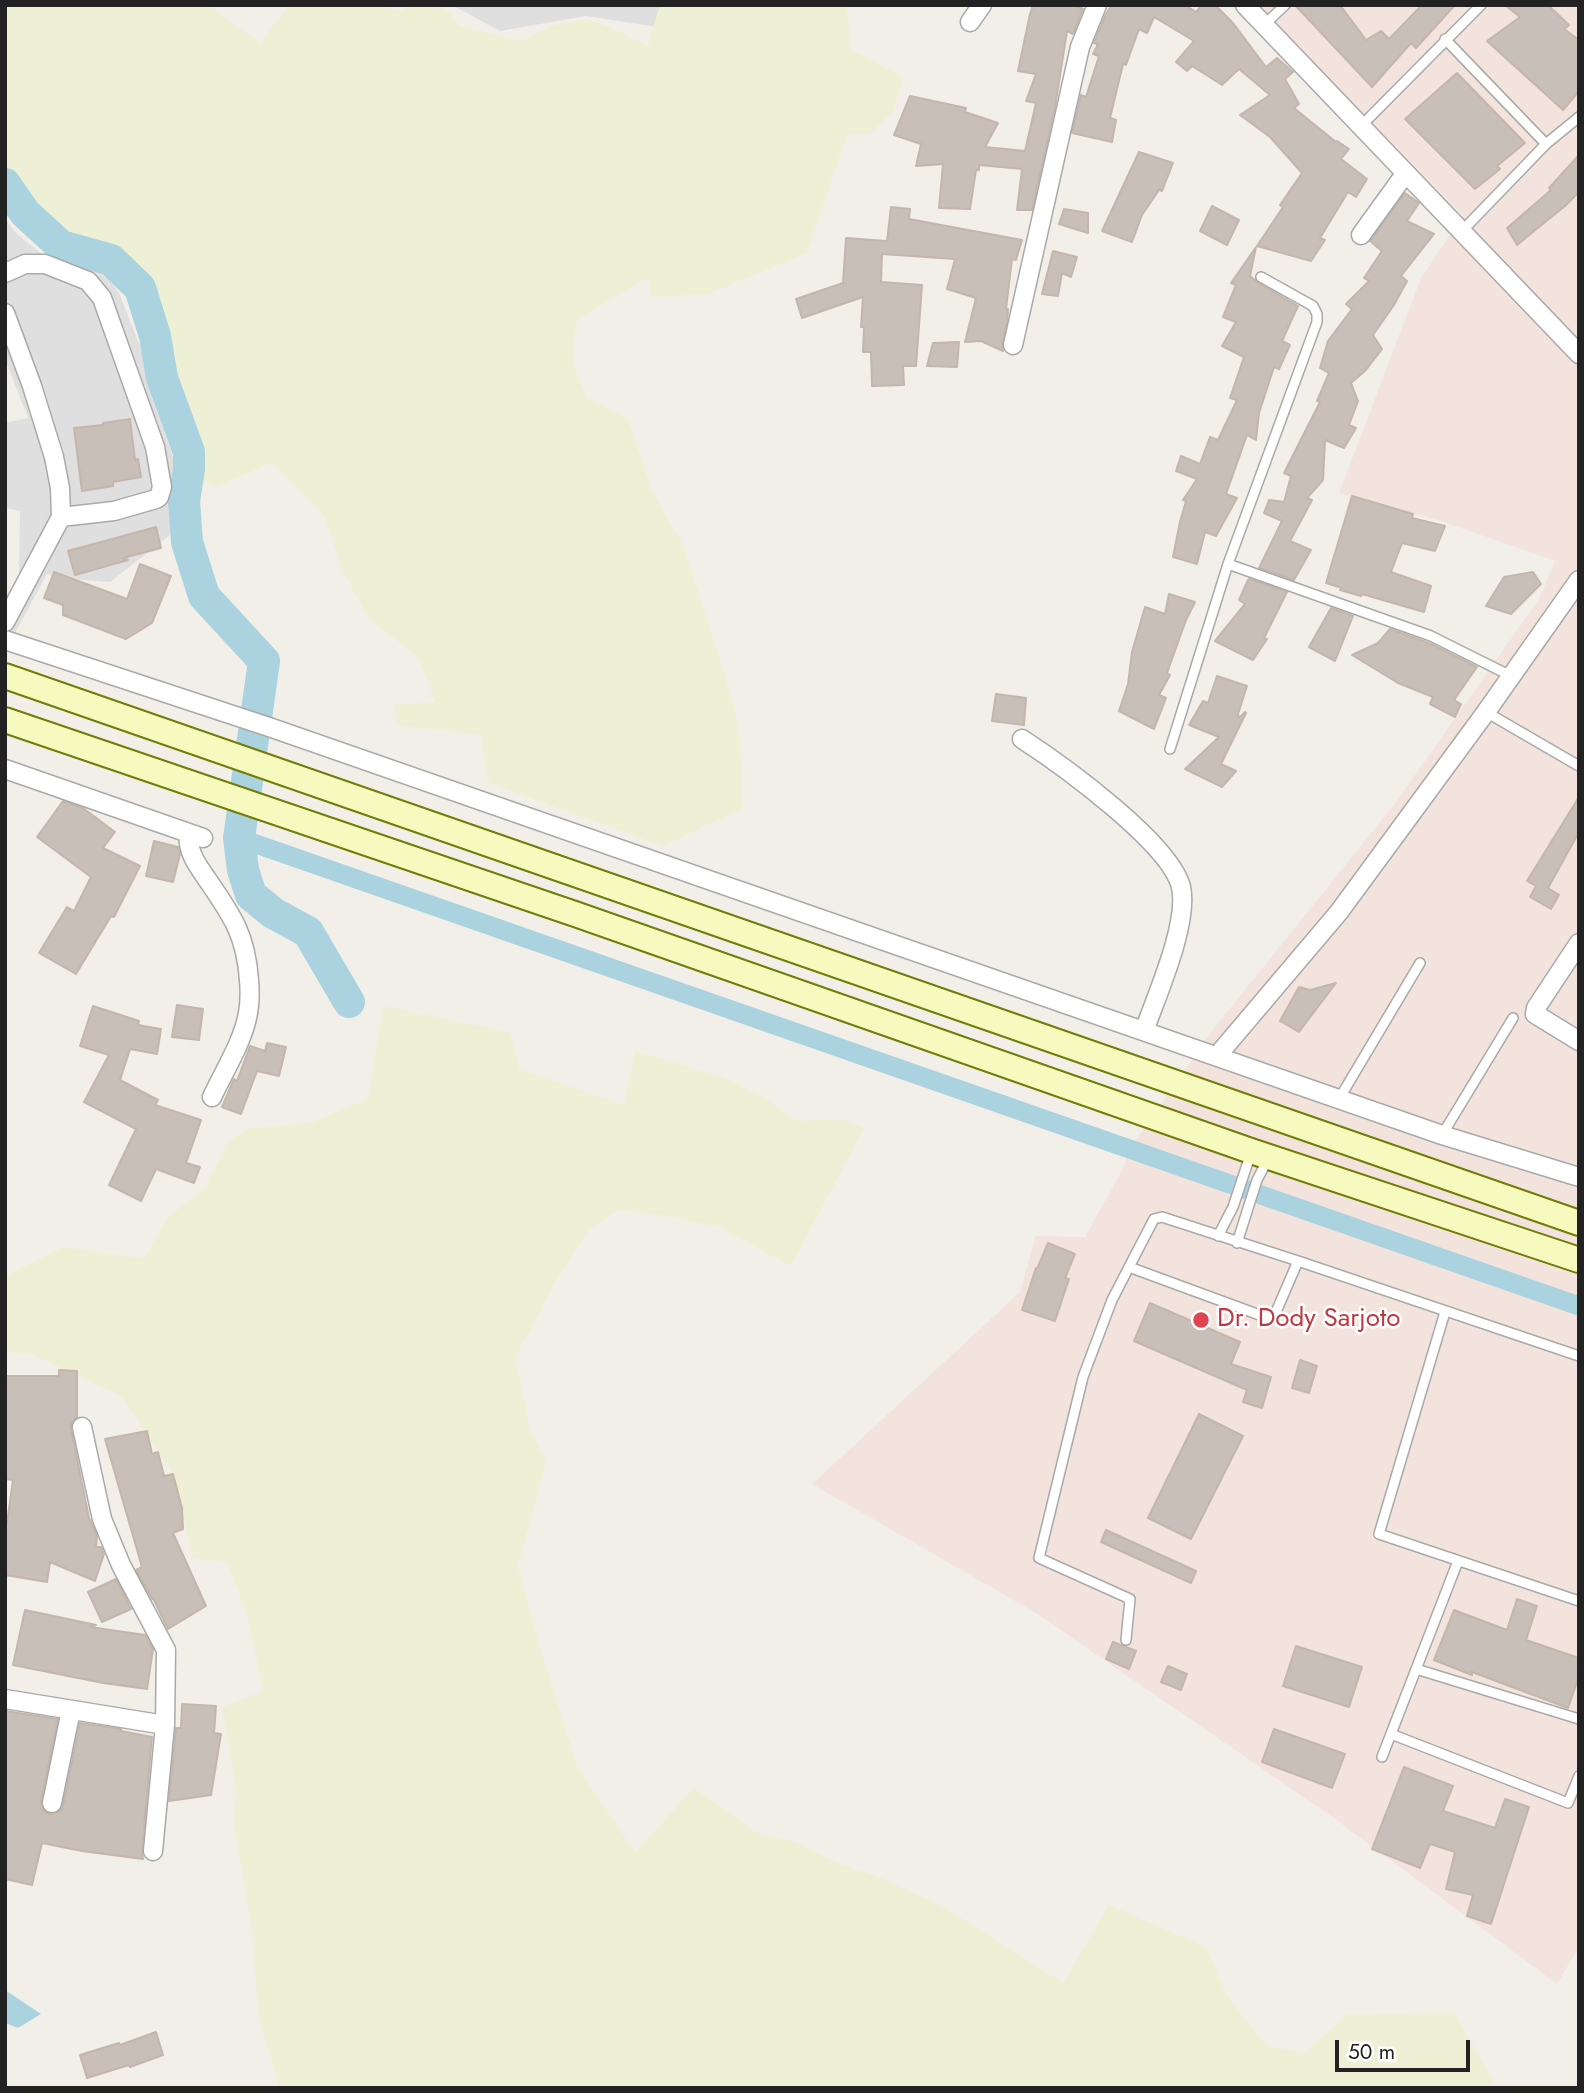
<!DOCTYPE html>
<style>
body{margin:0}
#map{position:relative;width:1584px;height:2093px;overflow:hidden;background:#f2efe9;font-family:Jost,sans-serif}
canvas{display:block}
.frame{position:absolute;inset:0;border:7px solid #222;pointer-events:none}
.scale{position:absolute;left:1335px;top:2040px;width:135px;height:32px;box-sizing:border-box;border:4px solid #222;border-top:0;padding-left:9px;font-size:21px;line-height:24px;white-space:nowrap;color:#222;-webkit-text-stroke:5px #fff;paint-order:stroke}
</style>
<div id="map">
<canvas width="1584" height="2093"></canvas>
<div class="frame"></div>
<div class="scale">50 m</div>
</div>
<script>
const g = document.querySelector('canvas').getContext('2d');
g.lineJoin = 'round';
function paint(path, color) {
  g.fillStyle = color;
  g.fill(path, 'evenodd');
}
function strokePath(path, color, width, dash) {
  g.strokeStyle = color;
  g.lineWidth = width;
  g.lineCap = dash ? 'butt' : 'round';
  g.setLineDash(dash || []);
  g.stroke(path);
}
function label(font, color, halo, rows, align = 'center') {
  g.font = font + ' Jost,sans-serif';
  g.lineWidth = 5;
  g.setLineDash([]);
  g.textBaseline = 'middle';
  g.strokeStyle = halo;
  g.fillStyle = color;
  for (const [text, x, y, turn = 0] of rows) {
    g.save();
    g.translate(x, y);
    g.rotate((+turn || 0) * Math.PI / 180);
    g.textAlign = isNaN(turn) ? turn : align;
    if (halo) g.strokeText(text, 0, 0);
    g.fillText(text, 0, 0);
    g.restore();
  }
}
const residential = new Path2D(`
 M 452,5 L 663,5 L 663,28 L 586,16 L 500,31 Z
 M 5,219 L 18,235 L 50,260 L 107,277 L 119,293 L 141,349 L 147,384 L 180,476 L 176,496 L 174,532 L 110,582 L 72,579 L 47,574 L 15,633 L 5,627 L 5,602 L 19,576 L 20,511 L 5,508 L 5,423 L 28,418 L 5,359 Z`);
const military = new Path2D(`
 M 1257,5 L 1579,5 L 1579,1947 L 1557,1984 L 1331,1816 L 1036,1613 L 812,1484 L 1020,1292 L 1036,1236 L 1085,1237 L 1121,1172 L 1132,1146 L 1211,1032 L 1396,802 L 1539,599 L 1555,561 L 1444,522 L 1339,493 L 1421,278 L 1463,215 Z`);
const farmland = new Path2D(`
 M 5,5 L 209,5 L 260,43 L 289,5 L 390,5 L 391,8 L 399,11 L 413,5 L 434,5 L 448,11 L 458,25 L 521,41 L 551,26 L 588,19 L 612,28 L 648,46 L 658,11 L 662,5 L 847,5 L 850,49 L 903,77 L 893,111 L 870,134 L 847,134 L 807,253 L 708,294 L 651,297 L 649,277 L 577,319 L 572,362 L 587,398 L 628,419 L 652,491 L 683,545 L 721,662 L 739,726 L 743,808 L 663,846 L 489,783 L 481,735 L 397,725 L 394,705 L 435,702 L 419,658 L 368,618 L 340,565 L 325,517 L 271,463 L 217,486 L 200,480 L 189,425 L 176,382 L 159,340 L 152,300 L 139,272 L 58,253 L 22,224 L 5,201 Z
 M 383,1006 L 510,1032 L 520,1070 L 624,1105 L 635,1051 L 725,1078 L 764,1097 L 796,1121 L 841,1119 L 864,1128 L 791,1266 L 719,1227 L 655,1214 L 619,1210 L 589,1229 L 556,1281 L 515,1358 L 531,1433 L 546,1461 L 518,1566 L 539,1644 L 577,1766 L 635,1852 L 694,1788 L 759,1834 L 795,1842 L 843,1865 L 877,1876 L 944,1907 L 1063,1983 L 1109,1905 L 1206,1947 L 1227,1996 L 1267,2046 L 1305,2053 L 1347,2014 L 1454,2012 L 1498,2088 L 280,2088 L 259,2019 L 251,1923 L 234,1825 L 236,1791 L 222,1707 L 263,1691 L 247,1613 L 227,1562 L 193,1558 L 173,1474 L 121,1396 L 31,1354 L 5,1352 L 5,1276 L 63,1247 L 144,1259 L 167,1218 L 205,1188 L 227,1143 L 247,1129 L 312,1122 L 368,1099 Z`);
const water = new Path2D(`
 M 5,1990 L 41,2014 L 18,2028 L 5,2023 Z`);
const canal = new Path2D(`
 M 239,838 L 1579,1306`);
const river = new Path2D(`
 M 5,184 L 25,213 L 61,246 L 111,260 L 140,288 L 155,336 L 162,378 L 189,452 L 189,469 L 184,501 L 187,542 L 204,596 L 264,661 L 239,838 L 243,870 L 251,895 L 273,913 L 308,932 L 349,1002`);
const building = new Path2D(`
 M 1033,5 L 1075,5 L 1083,9 L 1073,34 L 1067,31 L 1055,107 L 1032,210 L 1017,210 L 1022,169 L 979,165 L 979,170 L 976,170 L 970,209 L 939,208 L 943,164 L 916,166 L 921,144 L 894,135 L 910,96 L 966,108 L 965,112 L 998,123 L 985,147 L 1025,151 L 1036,103 L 1026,101 L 1036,74 L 1018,71 L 1030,14 Z
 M 1112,5 L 1185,5 L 1196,12 L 1202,5 L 1215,5 L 1233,23 L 1266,67 L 1277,58 L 1293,72 L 1285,79 L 1299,104 L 1294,108 L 1336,142 L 1337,141 L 1349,149 L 1341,159 L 1367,179 L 1356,197 L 1348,192 L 1320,238 L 1325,240 L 1311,261 L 1257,246 L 1283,207 L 1280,205 L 1302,173 L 1270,137 L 1240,115 L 1270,95 L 1239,69 L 1222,85 L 1192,66 L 1187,71 L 1176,62 L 1194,41 L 1154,17 L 1147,33 L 1139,29 L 1126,65 L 1123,64 L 1110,118 L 1116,120 L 1112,142 L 1072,133 L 1081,95 L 1086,97 L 1099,56 L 1093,54 L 1098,44 L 1094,43 L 1106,14 Z
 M 1295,5 L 1340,5 L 1366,40 L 1381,31 L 1389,39 L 1422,5 L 1455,5 L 1416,48 L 1411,43 L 1372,87 Z
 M 1505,5 L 1548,5 L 1569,25 L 1564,29 L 1579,40 L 1579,91 L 1563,110 L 1487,41 L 1520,17 Z
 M 1457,73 L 1525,143 L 1497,166 L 1500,169 L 1475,189 L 1405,119 Z
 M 1139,152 L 1173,163 L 1162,191 L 1159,190 L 1142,215 L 1132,242 L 1102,231 Z
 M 1579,155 L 1579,192 L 1565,206 L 1517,245 L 1507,228 L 1551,190 L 1549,188 Z
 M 1405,193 L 1419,203 L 1407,221 L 1434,234 L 1401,276 L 1407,281 L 1394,305 L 1373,335 L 1382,349 L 1366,370 L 1351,383 L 1358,401 L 1349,425 L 1356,428 L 1344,448 L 1325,440 L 1323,480 L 1307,498 L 1312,500 L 1290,541 L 1311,550 L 1294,580 L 1259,568 L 1282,521 L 1264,513 L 1269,500 L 1284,502 L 1291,476 L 1284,473 L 1320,402 L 1317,401 L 1329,373 L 1320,368 L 1328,341 L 1352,309 L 1346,304 L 1369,281 L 1364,278 L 1382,251 L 1370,241 Z
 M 1212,206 L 1239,220 L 1227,245 L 1200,231 Z
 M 891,207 L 910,209 L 909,219 L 1022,240 L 1016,260 L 1012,259 L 1006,309 L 1008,309 L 1007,322 L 1002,343 L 1003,351 L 981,341 L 965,342 L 976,298 L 947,289 L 955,259 L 882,254 L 881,282 L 922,285 L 916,366 L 903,366 L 904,385 L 872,386 L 871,352 L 863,352 L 864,327 L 861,327 L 863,297 L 802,318 L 796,299 L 843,283 L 846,238 L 887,241 Z
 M 1064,209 L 1088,213 L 1088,233 L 1059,224 Z
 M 1256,247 L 1250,276 L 1258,283 L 1298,306 L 1282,341 L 1290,345 L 1279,369 L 1274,367 L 1259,413 L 1256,440 L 1247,435 L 1226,494 L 1237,498 L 1216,536 L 1205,532 L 1197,564 L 1173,557 L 1180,522 L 1186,501 L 1183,500 L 1197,479 L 1176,471 L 1181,456 L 1200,464 L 1210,437 L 1218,440 L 1237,400 L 1230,398 L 1244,357 L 1222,346 L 1236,322 L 1223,317 L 1236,285 L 1231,283 Z
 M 1053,251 L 1077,257 L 1071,277 L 1062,273 L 1058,296 L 1042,294 Z
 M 959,342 L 957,367 L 927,366 L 933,343 Z
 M 130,419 L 135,460 L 138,459 L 141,477 L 113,482 L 113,486 L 82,491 L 74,428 L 103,425 L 103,423 Z
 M 1352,496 L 1413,514 L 1412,518 L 1445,526 L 1435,551 L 1402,543 L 1391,572 L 1431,586 L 1424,612 L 1362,594 L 1361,596 L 1340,590 L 1342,588 L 1326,583 Z
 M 156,527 L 161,548 L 123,558 L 128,560 L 75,575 L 68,551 Z
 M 140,564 L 171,576 L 152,623 L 126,639 L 63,615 L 63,605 L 44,598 L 54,572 L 127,599 Z
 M 1533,572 L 1541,584 L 1511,614 L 1486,606 L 1504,577 Z
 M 1250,579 L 1287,592 L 1264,638 L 1267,639 L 1253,660 L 1215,641 L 1245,604 L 1239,600 L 1248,580 Z
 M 1169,594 L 1195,602 L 1186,620 L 1167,673 L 1170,675 L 1159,695 L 1166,698 L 1154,729 L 1119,711 L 1128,684 L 1132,652 L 1145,607 L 1165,614 Z
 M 1331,608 L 1353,616 L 1335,661 L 1309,647 Z
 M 1390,629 L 1431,644 L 1477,667 L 1454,700 L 1461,704 L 1455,717 L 1430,704 L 1433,697 L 1398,683 L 1352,655 L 1378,643 Z
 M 1217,676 L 1247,686 L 1238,714 L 1239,718 L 1245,712 L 1246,713 L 1221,764 L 1236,771 L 1222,787 L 1185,769 L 1219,737 L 1189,725 L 1203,701 L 1208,703 Z
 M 996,694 L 1026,698 L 1024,725 L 992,721 Z
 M 1579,797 L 1579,832 L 1548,888 L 1559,895 L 1551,909 L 1530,897 L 1536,886 L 1527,881 Z
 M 63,801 L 83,808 L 115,832 L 103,848 L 140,866 L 114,917 L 111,916 L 76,974 L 39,953 L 67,907 L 74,911 L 91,877 L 37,837 Z
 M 154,841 L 178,847 L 180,854 L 173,882 L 146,876 Z
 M 1336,983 L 1299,1032 L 1280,1021 L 1299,987 L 1310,990 Z
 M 177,1005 L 203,1009 L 199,1040 L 172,1037 Z
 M 93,1006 L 139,1021 L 138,1025 L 161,1029 L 157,1054 L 130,1049 L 120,1080 L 158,1100 L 155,1105 L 201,1120 L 186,1163 L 200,1167 L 194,1183 L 156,1169 L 141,1201 L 109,1185 L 136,1129 L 84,1102 L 109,1055 L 80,1046 Z
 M 267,1043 L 286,1047 L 279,1076 L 257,1071 L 241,1114 L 222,1107 L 234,1079 L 237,1081 L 250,1046 L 265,1051 Z
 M 1048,1243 L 1075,1254 L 1065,1278 L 1069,1279 L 1055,1321 L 1022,1310 L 1036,1268 L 1037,1269 Z
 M 1150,1303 L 1240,1342 L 1231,1364 L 1271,1377 L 1262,1408 L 1243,1402 L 1247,1390 L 1134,1341 Z
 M 1300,1360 L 1317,1366 L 1309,1393 L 1292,1388 Z
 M 59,1370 L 77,1371 L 77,1417 L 71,1423 L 71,1429 L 89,1518 L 97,1536 L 96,1547 L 101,1547 L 104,1554 L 95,1581 L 50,1562 L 47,1582 L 5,1575 L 5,1523 L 7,1523 L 13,1480 L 5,1479 L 5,1376 L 59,1376 Z
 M 1199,1414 L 1243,1436 L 1191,1539 L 1148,1518 Z
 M 147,1431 L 152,1454 L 158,1452 L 164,1476 L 173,1474 L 182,1508 L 183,1529 L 173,1533 L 206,1606 L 168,1629 L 153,1598 L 152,1599 L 136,1570 L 142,1567 L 105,1439 Z
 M 1106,1530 L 1196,1571 L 1191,1583 L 1101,1542 Z
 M 116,1579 L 131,1609 L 102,1622 L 88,1592 Z
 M 1517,1599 L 1537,1606 L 1526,1640 L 1579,1658 L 1579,1676 L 1568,1708 L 1472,1672 L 1472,1675 L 1434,1660 L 1454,1610 L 1507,1630 Z
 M 25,1610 L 96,1625 L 90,1627 L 145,1635 L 153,1649 L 147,1689 L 103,1683 L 13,1665 Z
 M 1113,1642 L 1136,1651 L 1129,1669 L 1106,1659 Z
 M 1296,1646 L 1362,1667 L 1349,1707 L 1283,1686 Z
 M 1168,1666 L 1187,1674 L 1181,1690 L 1161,1682 Z
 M 182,1704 L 216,1706 L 214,1733 L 221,1734 L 211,1795 L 169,1801 L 176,1728 L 181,1728 Z
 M 5,1711 L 58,1719 L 41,1801 L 44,1811 L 50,1814 L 60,1811 L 63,1805 L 80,1723 L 121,1729 L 121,1731 L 152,1737 L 142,1850 L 143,1859 L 82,1851 L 42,1843 L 32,1885 L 5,1879 Z
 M 1274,1729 L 1345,1754 L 1332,1788 L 1262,1762 Z
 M 1404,1767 L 1453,1786 L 1443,1811 L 1495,1828 L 1505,1799 L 1529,1807 L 1491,1924 L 1467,1916 L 1473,1895 L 1446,1889 L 1455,1852 L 1430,1844 L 1420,1868 L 1372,1849 Z
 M 156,2032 L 163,2055 L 130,2067 L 129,2065 L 87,2078 L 80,2055 L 119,2043 L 120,2045 Z`);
const service = new Path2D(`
 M 1264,25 L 1285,5
 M 1445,39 L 1546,144 L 1462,231
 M 1361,126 L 1481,5
 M 1546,144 L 1579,117
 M 1228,564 L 1317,322 L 1317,314 L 1313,306 L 1261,277
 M 1486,712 L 1579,766
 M 1170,749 L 1228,564 L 1431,636 L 1511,676
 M 1339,1099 L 1420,963
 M 1442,1135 L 1513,1018
 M 1162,1217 L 1298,1261 L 1276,1312 L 1271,1316 L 1265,1317 L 1129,1267 L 1154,1219 Z
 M 1218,1236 L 1233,1207 L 1251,1153
 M 1237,1243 L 1257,1180 L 1268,1159
 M 1298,1261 L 1579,1356
 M 1445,1312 L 1379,1534 L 1579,1601
 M 1126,1640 L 1130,1599 L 1039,1558 L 1083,1377 L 1112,1300 L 1129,1267
 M 1416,1669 L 1579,1719
 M 1391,1734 L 1568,1803 L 1579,1776
 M 1382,1757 L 1458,1561`);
const minor = new Path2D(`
 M 1245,5 L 1579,354
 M 970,22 L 982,5
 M 1361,235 L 1405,174
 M 5,273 L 25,264 L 45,264 L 88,281 L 102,298 L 155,447 L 162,487 L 159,497 L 156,499 L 114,511 L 61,517
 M 5,313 L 32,386 L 54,457 L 60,488 L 61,517 L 5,622
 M 1013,345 L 1080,47 L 1097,5
 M 5,640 L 269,727 L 1442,1135 L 1579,1177
 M 1022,739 C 1062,765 1170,843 1181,887 C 1189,923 1157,995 1144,1031
 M 5,769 L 203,838
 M 189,833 C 186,852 199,867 209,882 C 233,917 246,936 249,980 C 250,991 250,1002 248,1013 C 243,1042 224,1071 212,1097
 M 1579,943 L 1536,1008 L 1535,1014 L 1579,1041
 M 1217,1056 L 1339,912 L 1486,712 L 1579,580
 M 82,1427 L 102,1519 L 121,1565 L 166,1650 L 165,1725
 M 5,1699 L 165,1725 L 153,1851
 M 52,1803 L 71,1710`);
const secondary = new Path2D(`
 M 5,676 L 1579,1223
 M 5,720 L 575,914 L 1251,1151 L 1579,1260`);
const markers = [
 [1201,1320,9,"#e0444e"]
];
const healthNames = [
 ["Dr. Dody Sarjoto",1217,1320]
];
paint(residential, '#e0dfdf');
paint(military, '#f3e3dd');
paint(farmland, '#eef0d5');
paint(water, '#aad3df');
strokePath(canal, '#aad3df', 19);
strokePath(river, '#aad3df', 32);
paint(building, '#c7bfb8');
strokePath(building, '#c4b6ab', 2);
strokePath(service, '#a9a9a9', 12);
strokePath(minor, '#a9a9a9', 21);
strokePath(secondary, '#707d05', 28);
strokePath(service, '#fff', 9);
strokePath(minor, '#fff', 18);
strokePath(secondary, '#f7fabf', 24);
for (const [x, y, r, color] of markers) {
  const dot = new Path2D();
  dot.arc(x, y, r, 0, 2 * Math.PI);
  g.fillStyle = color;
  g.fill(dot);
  strokePath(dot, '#fff', 2.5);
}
label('26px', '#be3a42', '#fff', healthNames, 'left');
</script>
